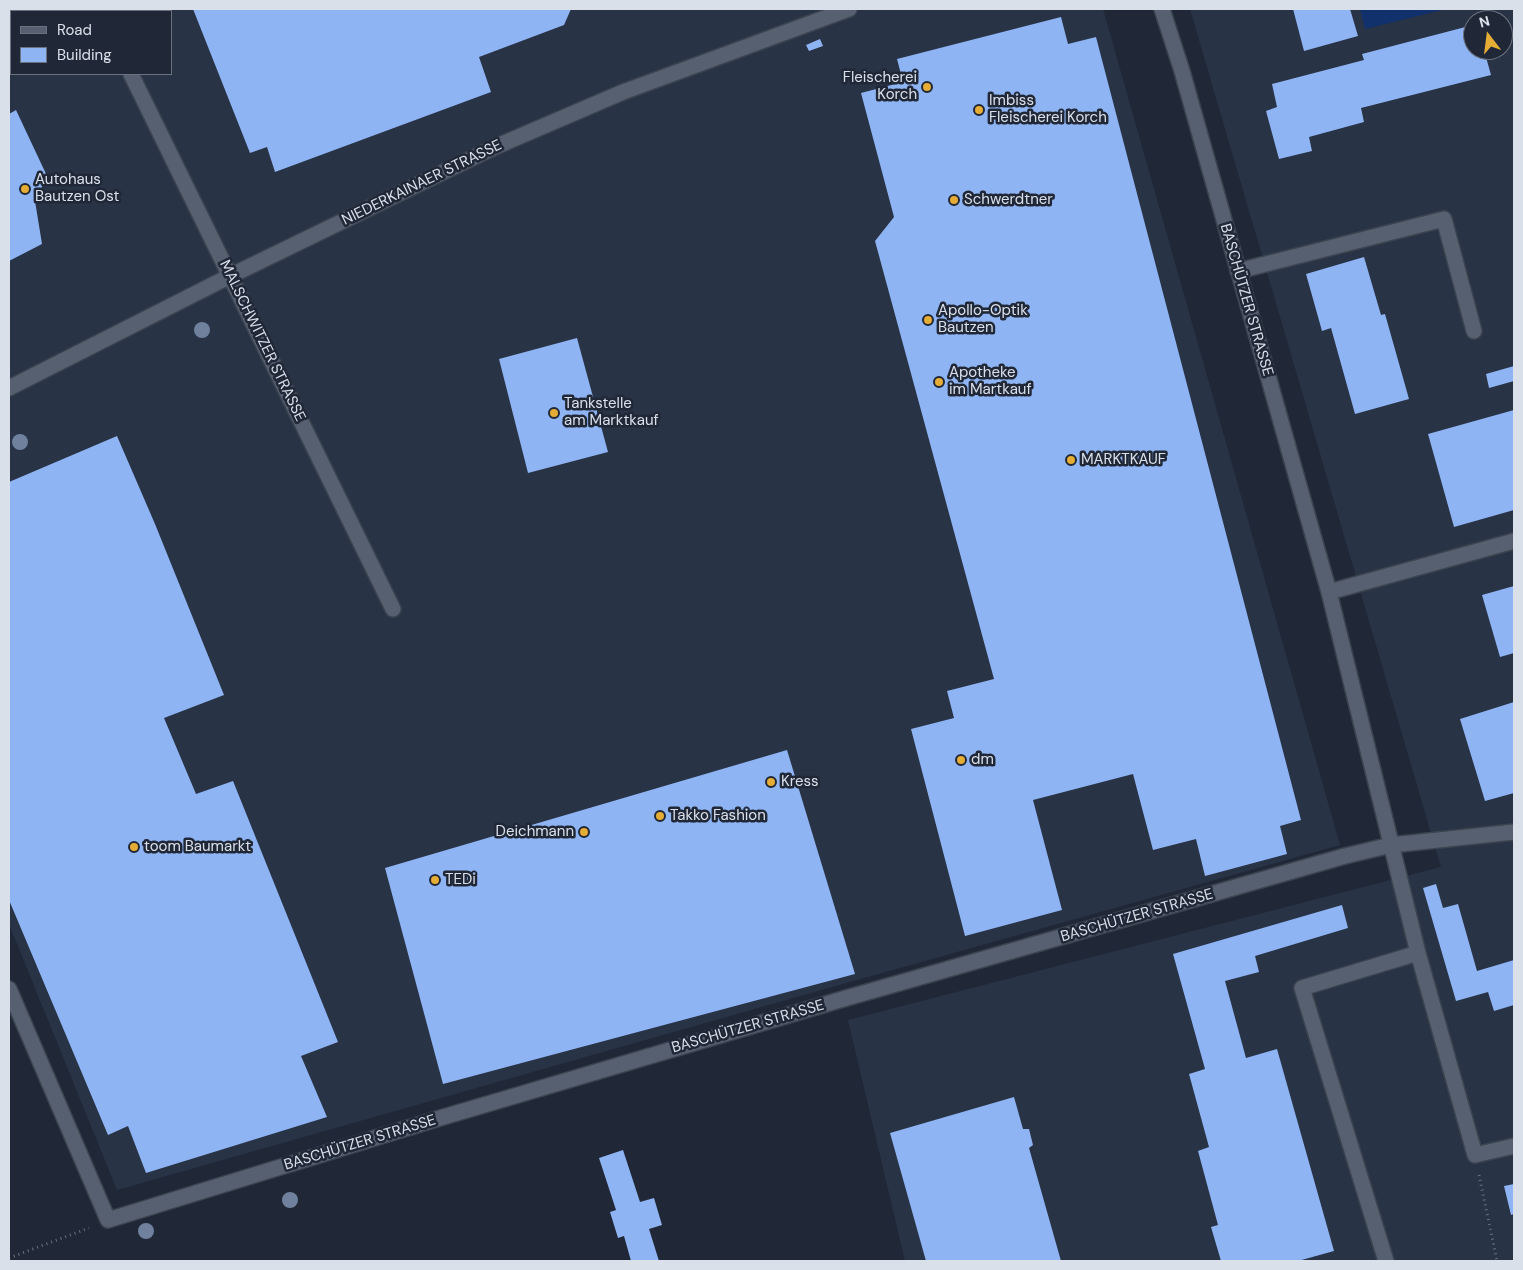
<!DOCTYPE html>
<meta charset="utf-8">
<style>
body{margin:0}
#map{position:relative;width:1523px;height:1270px;overflow:hidden;background:#202837;font-family:"DM Sans",sans-serif}
canvas{display:block}
.frame{position:absolute;inset:0;border:10px solid #dae0ea;pointer-events:none}
.legend{position:absolute;left:10px;top:10px;width:162px;height:65px;box-sizing:border-box;background:#202837;border:1px solid #6a727f;margin:0;padding:6px 9px;list-style:none;font-size:15px;color:#dae0ea}
.legend li{display:flex;align-items:center;gap:10px;height:25px}
.legend b{width:25px;border:1px solid #6a727f}
.north{position:absolute;left:1463px;top:10px;width:50px;height:50px;box-sizing:border-box;background:#202837;border:1px solid #6a727f;border-radius:50%;rotate:345deg;font-size:14px;font-weight:700;line-height:20px;text-align:center;color:#dae0ea}
.north::after{content:'';display:block;margin:auto;width:18px;height:22px;background:#e6ad36;clip-path:polygon(50% 0,100% 100%,50% 72%,0 100%)}
</style>
<div id="map">
<canvas width="1523" height="1270"></canvas>
<div class="frame"></div>
<ul class="legend">
<li><b style="height:6px;background:#566070"></b>Road</li>
<li><b style="height:14px;background:#8fb4f4"></b>Building</li>
</ul>
<div class="north">N</div>
</div>
<script>
const g = document.querySelector('canvas').getContext('2d');
g.lineJoin = 'round';
function paint(path, color) {
  g.fillStyle = color;
  g.fill(path, 'evenodd');
}
function strokePath(path, color, width, dash) {
  g.strokeStyle = color;
  g.lineWidth = width;
  g.lineCap = dash ? 'butt' : 'round';
  g.setLineDash(dash || []);
  g.stroke(path);
}
function label(font, color, halo, rows, align = 'center') {
  g.font = font + ' "DM Sans",sans-serif';
  g.lineWidth = 5;
  g.setLineDash([]);
  g.textBaseline = 'middle';
  g.strokeStyle = halo;
  g.fillStyle = color;
  for (const [text, x, y, turn = 0] of rows) {
    g.save();
    g.translate(x, y);
    g.rotate((+turn || 0) * Math.PI / 180);
    g.textAlign = isNaN(turn) ? turn : align;
    if (halo) g.strokeText(text, 0, 0);
    g.fillText(text, 0, 0);
    g.restore();
  }
}
const built = new Path2D(`
 M 9,9 L 1103,9 L 1340,845 L 832,987 L 117,1190 L 9,924 ZM 11,11 L 171,11 L 171,74 L 11,74 Z
 M 1190,9 L 1514,9 L 1514,1261 L 905,1261 L 848,1020 L 1441,867 ZM 1473,20 L 1503,20 L 1503,50 L 1473,50 Z`);
const green = new Path2D(`
 M 1360,9 L 1446,9 L 1365,29 Z`);
const building = new Path2D(`
 M 193,9 L 571,9 L 564,25 L 479,57 L 491,92 L 275,172 L 267,147 L 250,153 Z
 M 1293,9 L 1350,9 L 1358,36 L 1304,51 Z
 M 1061,17 L 1068,44 L 1096,37 L 1301,820 L 1280,826 L 1287,854 L 1205,876 L 1196,839 L 1153,850 L 1133,774 L 1033,800 L 1062,910 L 965,936 L 911,729 L 954,718 L 947,691 L 994,679 L 875,241 L 894,217 L 861,93 L 903,82 L 897,59 Z
 M 1473,25 L 1473,50 L 1484,50 L 1491,75 L 1361,108 L 1364,122 L 1309,137 L 1312,151 L 1279,159 L 1266,111 L 1277,107 L 1272,84 L 1364,60 L 1362,54 Z
 M 820,39 L 823,46 L 809,51 L 806,45 Z
 M 16,110 L 47,176 L 35,201 L 42,244 L 9,261 L 9,114 Z
 M 1364,257 L 1381,315 L 1385,314 L 1409,399 L 1355,414 L 1331,328 L 1322,331 L 1306,274 Z
 M 577,338 L 608,452 L 528,473 L 499,359 Z
 M 1514,366 L 1514,381 L 1489,388 L 1486,374 Z
 M 1514,410 L 1514,510 L 1454,527 L 1428,434 Z
 M 117,436 L 155,524 L 224,695 L 164,718 L 196,794 L 233,781 L 338,1042 L 301,1056 L 327,1117 L 146,1173 L 128,1126 L 108,1135 L 9,900 L 9,482 Z
 M 1514,586 L 1514,653 L 1500,657 L 1482,595 Z
 M 1514,702 L 1514,793 L 1485,801 L 1460,719 Z
 M 787,750 L 855,974 L 443,1084 L 385,868 Z
 M 1436,884 L 1443,908 L 1458,904 L 1477,971 L 1514,960 L 1514,1005 L 1494,1011 L 1488,992 L 1456,1001 L 1423,888 Z
 M 1342,905 L 1348,928 L 1255,956 L 1259,972 L 1225,981 L 1246,1058 L 1277,1049 L 1334,1251 L 1298,1261 L 1221,1261 L 1211,1227 L 1218,1225 L 1198,1151 L 1209,1147 L 1189,1074 L 1205,1069 L 1173,954 Z
 M 1014,1097 L 1023,1129 L 1029,1129 L 1033,1145 L 1029,1148 L 1061,1261 L 926,1261 L 890,1133 Z
 M 623,1150 L 640,1202 L 654,1198 L 662,1225 L 649,1229 L 659,1261 L 631,1261 L 624,1236 L 618,1238 L 610,1212 L 616,1210 L 599,1158 Z
 M 1514,1184 L 1514,1214 L 1511,1215 L 1504,1186 Z`);
const path = new Path2D(`
 M 1479,1175 L 1497,1261
 M 9,1258 L 89,1228`);
const minor = new Path2D(`
 M 99,9 L 100,11
 M 1162,9 L 1182,71 L 1329,592 L 1418,953 L 1475,1155 L 1514,1146
 M 131,74 L 393,609
 M 1238,271 L 1444,219 L 1474,331
 M 9,388 L 230,276 L 495,147 L 623,92 L 849,9
 M 1329,592 L 1514,541
 M 9,989 L 108,1220 L 440,1118 L 843,999 L 1345,856 L 1391,845 L 1514,832
 M 1386,1261 L 1302,988 L 1418,953`);
const trees = [
 [202,330],
 [20,442],
 [290,1200],
 [146,1231]
];
const markers = [
 [927,87,5,"#e6ad36"],
 [979,110,5,"#e6ad36"],
 [25,189,5,"#e6ad36"],
 [954,200,5,"#e6ad36"],
 [928,320,5,"#e6ad36"],
 [939,382,5,"#e6ad36"],
 [554,413,5,"#e6ad36"],
 [1071,460,5,"#e6ad36"],
 [961,760,5,"#e6ad36"],
 [771,782,5,"#e6ad36"],
 [660,816,5,"#e6ad36"],
 [584,832,5,"#e6ad36"],
 [134,847,5,"#e6ad36"],
 [435,880,5,"#e6ad36"]
];
const poiNames = [
 ["Fleischerei",917,78,"right"],
 ["Korch",917,95,"right"],
 ["Imbiss",989,101],
 ["Fleischerei Korch",989,118],
 ["Autohaus",35,180],
 ["Bautzen Ost",35,197],
 ["Schwerdtner",964,200],
 ["Apollo-Optik",938,311],
 ["Bautzen",938,328],
 ["Apotheke",949,373],
 ["im Martkauf",949,390],
 ["Tankstelle",564,404],
 ["am Marktkauf",564,421],
 ["MARKTKAUF",1081,460],
 ["dm",971,760],
 ["Kress",781,782],
 ["Takko Fashion",670,816],
 ["Deichmann",574,832,"right"],
 ["toom Baumarkt",144,847],
 ["TEDi",445,880]
];
const streetNames = [
 ["NIEDERKAINAER STRASSE",422,183,-26],
 ["BASCHÜTZER STRASSE",1246,300,74],
 ["MALSCHWITZER STRASSE",262,341,64],
 ["BASCHÜTZER STRASSE",1137,916,-16],
 ["BASCHÜTZER STRASSE",748,1027,-16],
 ["BASCHÜTZER STRASSE",360,1143,-17]
];
paint(built, '#283346');
paint(green, '#10316c');
paint(building, '#8fb4f4');
strokePath(minor, '#3b434f', 18);
strokePath(path, '#6b727f', 3, [1, 4]);
strokePath(minor, '#566070', 15);
g.fillStyle = '#70819e';
for (const [x, y] of trees) {
  g.beginPath();
  g.arc(x, y, 8, 0, 2 * Math.PI);
  g.fill();
}
for (const [x, y, r, color] of markers) {
  const dot = new Path2D();
  dot.arc(x, y, r, 0, 2 * Math.PI);
  g.fillStyle = color;
  g.fill(dot);
  strokePath(dot, '#202837', 2);
}
label('15px', '#dae0ea', '#202837', poiNames, 'left');
label('15px', '#dae0ea', '#202837', streetNames);
</script>
